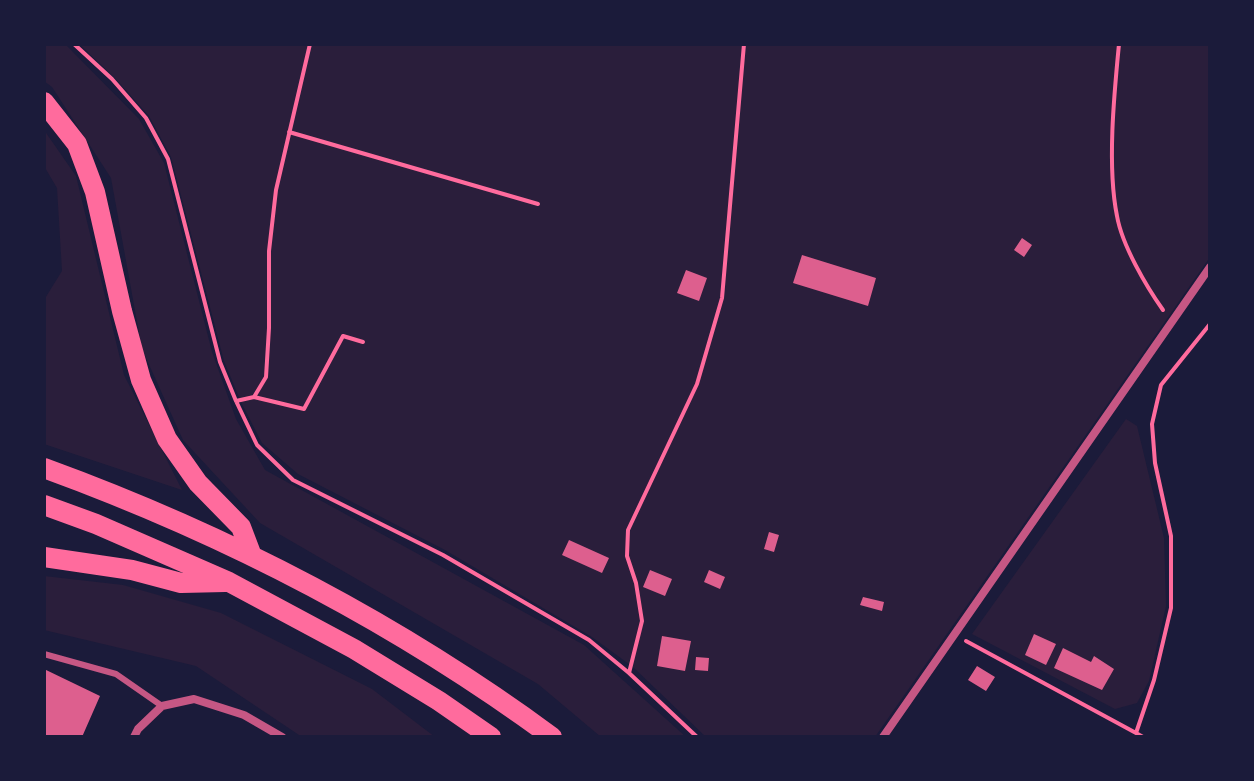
<!DOCTYPE html>
<style>
body{margin:0}
#map{position:relative;width:1254px;height:781px;overflow:hidden;background:#1b1b3a;font-family:"Sofia Sans Condensed",sans-serif}
canvas{display:block}
.frame{position:absolute;inset:0;border:46px solid #1b1b3a;pointer-events:none}
</style>
<div id="map">
<canvas width="1254" height="781"></canvas>
<div class="frame"></div>
</div>
<script>
const g = document.querySelector('canvas').getContext('2d');
g.lineJoin = 'round';
function paint(path, color) {
  g.fillStyle = color;
  g.fill(path, 'evenodd');
}
function strokePath(path, color, width, dash) {
  g.strokeStyle = color;
  g.lineWidth = width;
  g.lineCap = dash ? 'butt' : 'round';
  g.setLineDash(dash || []);
  g.stroke(path);
}
const green = new Path2D(`
 M 44,44 L 65,44 L 139,119 L 164,163 L 212,352 L 236,419 L 265,470 L 584,645 L 686,737 L 601,737 L 538,684 L 260,523 L 183,440 L 142,349 L 111,178 L 52,87 L 44,81 Z
 M 79,44 L 1210,44 L 1210,257 L 875,737 L 706,737 L 633,667 L 592,637 L 445,550 L 298,474 L 262,443 L 241,402 L 224,361 L 171,157 L 149,116 L 114,77 Z
 M 44,130 L 76,176 L 124,375 L 182,490 L 44,444 L 44,300 L 62,271 L 57,188 L 44,166 Z
 M 1126,419 L 1137,426 L 1164,538 L 1166,606 L 1149,681 L 1137,703 L 1115,709 L 972,634 Z
 M 44,576 L 123,585 L 221,613 L 372,689 L 435,737 L 302,737 L 196,666 L 44,630 Z`);
const building = new Path2D(`
 M 1022,238 L 1032,245 L 1024,257 L 1014,250 Z
 M 802,255 L 876,278 L 868,306 L 793,283 Z
 M 686,270 L 707,278 L 699,301 L 677,293 Z
 M 769,532 L 779,535 L 774,552 L 764,549 Z
 M 569,540 L 609,558 L 602,573 L 562,555 Z
 M 650,570 L 672,579 L 665,596 L 643,587 Z
 M 709,570 L 725,577 L 720,589 L 704,582 Z
 M 863,597 L 884,602 L 882,611 L 860,605 Z
 M 1034,634 L 1056,644 L 1046,665 L 1025,655 Z
 M 662,636 L 691,641 L 685,671 L 657,666 Z
 M 1063,648 L 1091,662 L 1094,656 L 1114,669 L 1102,690 L 1054,668 Z
 M 696,657 L 709,658 L 708,671 L 695,670 Z
 M 977,666 L 995,677 L 986,691 L 968,680 Z
 M 44,669 L 100,696 L 82,737 L 44,737 L 46,728 L 44,727 Z`);
const path = new Path2D(`
 M 74,44 L 112,79 L 146,118 L 168,159 L 220,362 L 236,401 L 257,445 L 293,480 L 443,555 L 589,640 L 629,673
 M 1119,44 C 1114,95 1107,167 1117,216 C 1122,245 1146,286 1163,310
 M 289,132 L 538,204
 M 254,397 L 304,409 L 343,336 L 363,342
 M 236,401 L 254,397 L 266,377 L 269,328 L 269,251 L 276,190 L 310,44
 M 966,641 L 1136,733
 M 697,737 L 629,673 L 642,621 L 636,583 L 627,556 L 628,530 L 697,384 L 722,298 L 744,44
 M 1143,737 L 1136,733 L 1154,680 L 1171,608 L 1171,536 L 1155,463 L 1152,424 L 1161,385 L 1210,324`);
const service = new Path2D(`
 M 44,654 L 116,674 L 162,706`);
const minor = new Path2D(`
 M 134,737 L 138,729 L 162,706 L 194,699 L 244,715 L 282,737
 M 883,737 L 1210,267`);
const trunk = new Path2D(`
 M 44,102 L 77,144 L 95,192 L 122,311 L 141,380 L 167,439 L 198,483 L 241,527 L 252,556
 M 44,468 C 225,534 397,623 552,737
 M 44,505 L 96,524 L 229,582 L 354,649 L 439,701 L 491,737
 M 44,557 L 132,570 L 181,583 L 225,582`);
paint(green, '#2a1e3b');
paint(building, '#dd5f8e');
strokePath(path, '#ff6b9d', 4);
strokePath(service, '#c65784', 6);
strokePath(minor, '#c65784', 8);
strokePath(trunk, '#ff6b9d', 20);
</script>
